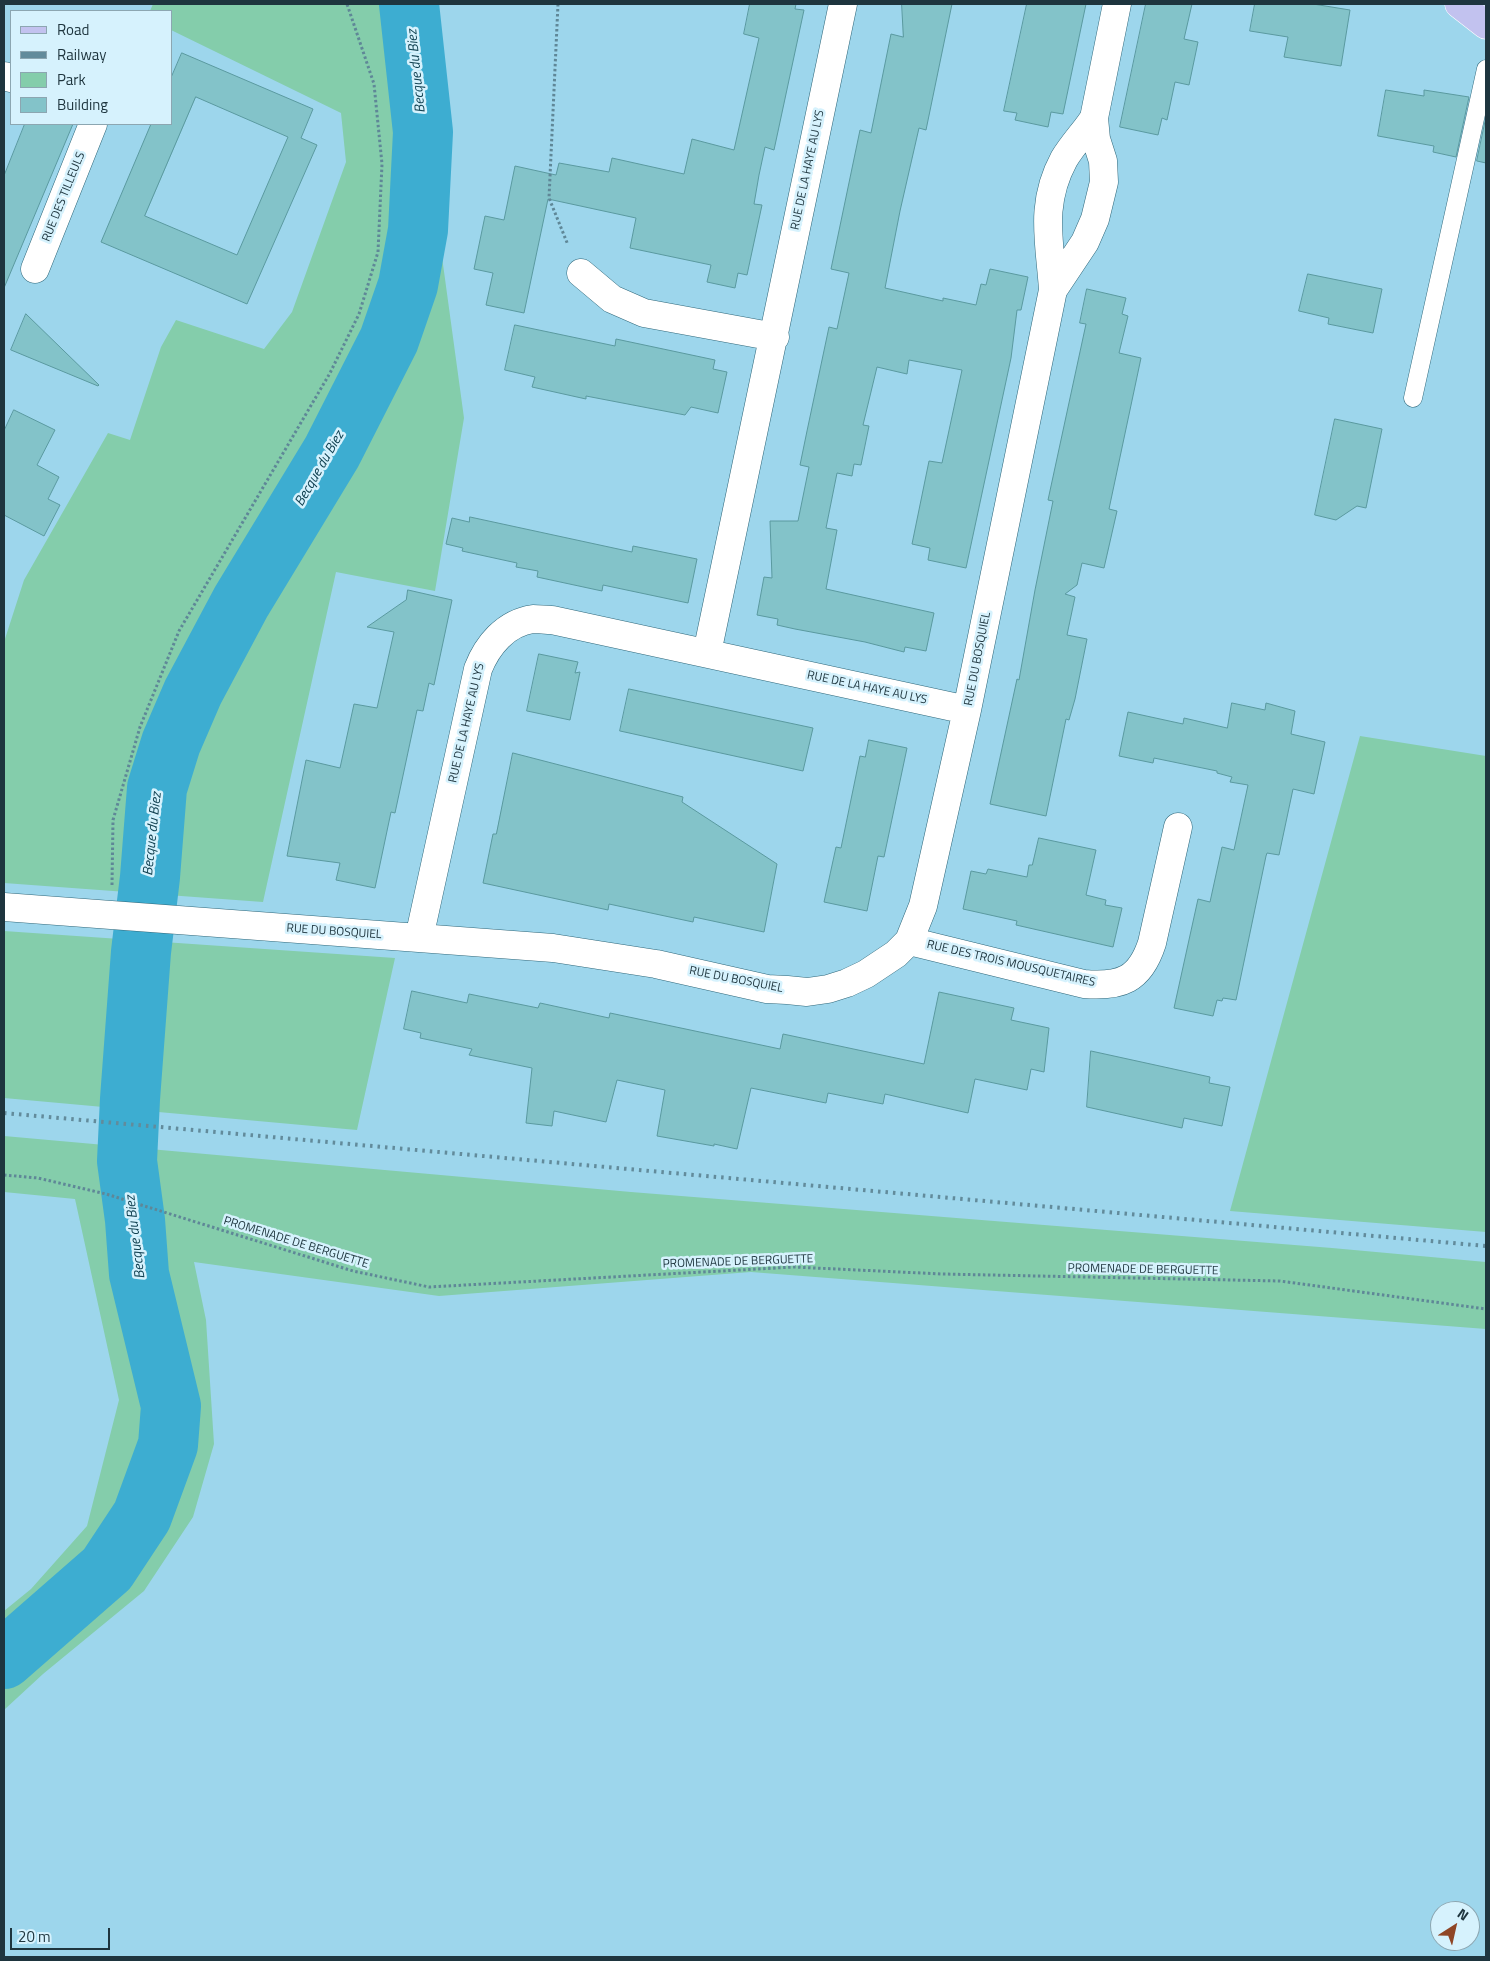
<!DOCTYPE html>
<style>
body{margin:0}
#map{position:relative;width:1490px;height:1961px;overflow:hidden;background:#9dd6ec;font-family:"Titillium Web",sans-serif}
canvas{display:block}
.frame{position:absolute;inset:0;border:5px solid #1e353e;pointer-events:none}
.legend{position:absolute;left:10px;top:10px;width:162px;height:115px;box-sizing:border-box;background:#d6f2fd;border:1px solid #8ca6b1;margin:0;padding:6px 9px;list-style:none;font-size:15px;color:#1e353e}
.legend li{display:flex;align-items:center;gap:10px;height:25px}
.legend b{width:25px;border:1px solid #8ca6b1}
.north{position:absolute;left:1430px;top:1901px;width:50px;height:50px;box-sizing:border-box;background:#d6f2fd;border:1px solid #8ca6b1;border-radius:50%;rotate:35deg;font-size:14px;font-weight:700;line-height:20px;text-align:center;color:#1e353e}
.north::after{content:'';display:block;margin:auto;width:18px;height:22px;background:#8f4626;clip-path:polygon(50% 0,100% 100%,50% 72%,0 100%)}
.scale{position:absolute;left:10px;top:1928px;width:100px;height:22px;box-sizing:border-box;border:2px solid #1e353e;border-top:0;padding-left:6px;font-size:15px;line-height:18px;white-space:nowrap;color:#1e353e;-webkit-text-stroke:4px #d6f2fd;paint-order:stroke}
</style>
<div id="map">
<canvas width="1490" height="1961"></canvas>
<div class="frame"></div>
<ul class="legend">
<li><b style="height:6px;background:#c2c2ef"></b>Road</li>
<li><b style="height:6px;background:#628b9b"></b>Railway</li>
<li><b style="height:14px;background:#84cdab"></b>Park</li>
<li><b style="height:14px;background:#83c3c9"></b>Building</li>
</ul>
<div class="north">N</div>
<div class="scale">20 m</div>
</div>
<script>
const g = document.querySelector('canvas').getContext('2d');
g.lineJoin = 'round';
function paint(path, color) {
  g.fillStyle = color;
  g.fill(path, 'evenodd');
}
function strokePath(path, color, width, dash) {
  g.strokeStyle = color;
  g.lineWidth = width;
  g.lineCap = dash ? 'butt' : 'round';
  g.setLineDash(dash || []);
  g.stroke(path);
}
function label(font, color, halo, rows, align = 'center') {
  g.font = font + ' "Titillium Web",sans-serif';
  g.lineWidth = 5;
  g.setLineDash([]);
  g.textBaseline = 'middle';
  g.strokeStyle = halo;
  g.fillStyle = color;
  for (const [text, x, y, turn = 0] of rows) {
    g.save();
    g.translate(x, y);
    g.rotate((+turn || 0) * Math.PI / 180);
    g.textAlign = isNaN(turn) ? turn : align;
    if (halo) g.strokeText(text, 0, 0);
    g.fillText(text, 0, 0);
    g.restore();
  }
}
const green = new Path2D(`
 M 153,4 L 419,4 L 430,95 L 439,235 L 464,418 L 435,591 L 336,572 L 263,902 L 4,883 L 4,642 L 24,580 L 108,433 L 130,440 L 161,347 L 176,320 L 264,349 L 292,312 L 346,162 L 341,113 L 171,30 L 171,11 L 150,11 Z
 M 1360,736 L 1486,756 L 1486,1232 L 1230,1211 Z
 M 4,931 L 395,958 L 357,1130 L 4,1098 Z
 M 4,1136 L 631,1192 L 1332,1248 L 1486,1262 L 1486,1329 L 751,1272 L 439,1296 L 194,1262 L 206,1320 L 214,1444 L 193,1517 L 144,1591 L 43,1674 L 4,1710 L 4,1611 L 31,1589 L 87,1526 L 119,1400 L 75,1199 L 4,1192 Z`);
const river = new Path2D(`
 M 4,1659 L 107,1569 L 142,1516 L 168,1445 L 171,1406 L 139,1274 L 135,1220 L 127,1161 L 130,1099 L 141,952 L 150,877 L 157,788 L 171,743 L 193,692 L 241,602 L 332,452 L 389,340 L 408,285 L 418,230 L 423,132 L 409,4`);
const building = new Path2D(`
 M 750,4 L 796,4 L 795,9 L 804,10 L 774,150 L 765,147 L 759,175 L 754,204 L 762,205 L 747,275 L 738,273 L 735,288 L 707,282 L 711,265 L 630,248 L 636,218 L 548,199 L 524,313 L 486,305 L 493,273 L 474,269 L 485,216 L 504,220 L 515,166 L 556,175 L 559,163 L 609,172 L 612,158 L 684,174 L 692,139 L 734,150 L 759,38 L 744,34 Z
 M 902,4 L 952,4 L 926,130 L 919,128 L 900,211 L 885,288 L 943,301 L 943,298 L 976,305 L 981,284 L 986,285 L 990,269 L 1028,277 L 1021,310 L 1017,310 L 1011,358 L 966,568 L 928,560 L 930,548 L 912,544 L 929,461 L 942,463 L 962,370 L 909,360 L 907,374 L 877,367 L 863,425 L 869,426 L 861,465 L 854,464 L 852,476 L 837,473 L 826,528 L 837,530 L 826,589 L 934,613 L 926,651 L 905,647 L 904,652 L 865,642 L 795,629 L 777,625 L 778,619 L 757,615 L 764,577 L 772,578 L 770,521 L 798,521 L 809,467 L 800,465 L 807,431 L 829,327 L 837,329 L 849,273 L 831,269 L 860,130 L 871,133 L 891,34 L 903,37 Z
 M 1027,4 L 1086,4 L 1063,114 L 1051,112 L 1048,127 L 1015,120 L 1017,113 L 1004,111 Z
 M 1146,4 L 1192,4 L 1184,39 L 1198,42 L 1189,85 L 1175,82 L 1167,120 L 1162,118 L 1158,135 L 1120,127 Z
 M 1255,4 L 1313,4 L 1350,10 L 1341,66 L 1284,57 L 1288,37 L 1250,31 Z
 M 182,53 L 313,109 L 301,138 L 317,145 L 247,304 L 101,242 L 151,124 L 171,124 L 171,78 ZM 196,97 L 288,137 L 237,255 L 145,216 Z
 M 1386,90 L 1424,96 L 1424,90 L 1469,97 L 1456,157 L 1433,152 L 1434,146 L 1378,136 Z
 M 1486,117 L 1486,163 L 1477,161 Z
 M 25,124 L 73,124 L 4,288 L 4,176 Z
 M 1308,274 L 1382,289 L 1373,333 L 1328,324 L 1329,318 L 1299,311 Z
 M 1087,289 L 1126,298 L 1122,314 L 1128,316 L 1119,353 L 1141,358 L 1109,509 L 1117,511 L 1104,568 L 1082,563 L 1077,585 L 1065,594 L 1075,597 L 1067,635 L 1087,639 L 1075,699 L 1069,720 L 1066,719 L 1046,816 L 990,804 L 1017,679 L 1019,680 L 1035,590 L 1053,501 L 1048,500 L 1086,324 L 1080,323 Z
 M 26,314 L 99,385 L 98,386 L 11,350 Z
 M 515,325 L 615,346 L 616,339 L 715,360 L 713,369 L 727,372 L 718,413 L 691,407 L 685,415 L 586,396 L 586,399 L 532,387 L 535,377 L 505,370 Z
 M 14,410 L 55,430 L 37,465 L 59,477 L 48,499 L 60,505 L 44,536 L 4,515 L 4,431 Z
 M 1335,419 L 1382,429 L 1366,508 L 1357,506 L 1336,520 L 1315,515 Z
 M 470,517 L 632,552 L 633,546 L 697,559 L 688,603 L 603,585 L 602,591 L 537,577 L 538,571 L 516,567 L 517,563 L 462,551 L 463,548 L 446,544 L 452,518 L 469,522 Z
 M 408,590 L 452,600 L 434,685 L 429,683 L 423,711 L 417,710 L 395,813 L 391,812 L 375,888 L 336,880 L 340,863 L 287,856 L 306,760 L 340,768 L 354,704 L 377,708 L 394,632 L 367,627 L 406,600 Z
 M 539,654 L 578,662 L 575,673 L 580,672 L 570,720 L 527,711 Z
 M 629,689 L 813,728 L 803,771 L 620,731 Z
 M 1232,703 L 1265,710 L 1266,703 L 1295,711 L 1291,734 L 1325,742 L 1314,794 L 1293,789 L 1279,855 L 1267,853 L 1266,856 L 1236,1000 L 1223,998 L 1222,1001 L 1217,1000 L 1213,1016 L 1174,1008 L 1198,899 L 1210,902 L 1222,847 L 1234,850 L 1248,785 L 1230,782 L 1232,777 L 1217,773 L 1217,771 L 1154,758 L 1153,763 L 1119,756 L 1128,712 L 1183,724 L 1184,718 L 1227,728 Z
 M 869,740 L 907,748 L 884,857 L 878,856 L 867,911 L 824,902 L 836,847 L 841,848 L 860,756 L 865,757 Z
 M 513,753 L 683,797 L 682,802 L 777,864 L 764,932 L 694,917 L 693,922 L 609,904 L 608,910 L 483,883 L 493,834 L 496,834 Z
 M 1039,838 L 1096,850 L 1086,895 L 1106,900 L 1105,905 L 1122,908 L 1113,947 L 1016,925 L 1017,921 L 963,909 L 971,871 L 986,874 L 988,869 L 1027,877 L 1029,865 L 1032,865 Z
 M 412,991 L 467,1003 L 469,994 L 538,1008 L 540,1003 L 609,1018 L 610,1013 L 780,1049 L 783,1034 L 924,1064 L 939,992 L 1014,1008 L 1011,1020 L 1049,1028 L 1044,1072 L 1031,1069 L 1027,1090 L 975,1079 L 968,1113 L 885,1094 L 883,1104 L 828,1093 L 826,1103 L 751,1088 L 737,1149 L 714,1144 L 714,1146 L 657,1136 L 665,1090 L 617,1080 L 606,1122 L 554,1111 L 552,1126 L 526,1123 L 532,1068 L 469,1055 L 472,1049 L 420,1038 L 421,1033 L 404,1029 Z
 M 1091,1051 L 1210,1077 L 1209,1083 L 1230,1087 L 1222,1126 L 1184,1118 L 1182,1128 L 1087,1107 Z`);
const path = new Path2D(`
 M 558,4 L 549,198 L 568,245
 M 112,885 L 113,820 L 140,727 L 179,631 L 330,373 L 359,314 L 378,252 L 382,164 L 374,84 L 347,4
 M 4,1175 L 38,1178 L 106,1194 L 353,1271 L 429,1287 L 794,1267 L 942,1274 L 1280,1281 L 1486,1309`);
const lane = new Path2D(`
 M 1413,398 L 1486,69`);
const street = new Path2D(`
 M 4,76 L 11,78
 M 35,269 L 93,124
 M 581,273 L 612,299 L 644,313 L 775,337
 M 1053,290 L 1085,242 L 1095,219 L 1104,182 L 1103,161 L 1096,139 L 1094,118 L 1117,4
 M 707,653 L 843,4
 M 4,907 L 553,948 L 656,964 L 767,989 L 787,990 L 807,992 L 828,989 L 847,983 L 866,974 L 896,954 L 909,941 L 923,906 L 967,710 L 1053,290 C 1050,242 1039,205 1064,159 C 1073,144 1085,132 1094,118
 M 419,938 L 478,669 C 487,646 505,623 533,619 C 539,619 546,620 552,620 L 967,710
 M 909,941 L 1084,984 C 1121,987 1140,980 1152,943 L 1178,827`);
const primary = new Path2D(`
 M 1459,4 L 1486,25`);
const rail = new Path2D(`
 M 4,1113 L 1486,1246`);
const streetNames = [
 ["RUE DE LA HAYE AU LYS",808,170,-78],
 ["RUE DES TILLEULS",64,197,-68],
 ["RUE DU BOSQUIEL",978,659,-79],
 ["RUE DE LA HAYE AU LYS",867,688,12],
 ["RUE DE LA HAYE AU LYS",467,723,-77],
 ["RUE DU BOSQUIEL",334,932,4],
 ["RUE DES TROIS MOUSQUETAIRES",1011,964,13],
 ["RUE DU BOSQUIEL",736,980,11],
 ["PROMENADE DE BERGUETTE",296,1243,17],
 ["PROMENADE DE BERGUETTE",738,1262,-2],
 ["PROMENADE DE BERGUETTE",1143,1270,1]
];
const waterNames = [
 ["Becque du Biez",417,71,-96],
 ["Becque du Biez",320,469,-60],
 ["Becque du Biez",153,834,-84],
 ["Becque du Biez",136,1237,-97]
];
paint(green, '#84cdab');
strokePath(river, '#3dadd1', 60);
paint(building, '#83c3c9');
strokePath(building, '#5a999f', 1);
strokePath(lane, '#30687b', 19);
strokePath(street, '#30687b', 29);
strokePath(primary, '#fff', 29);
strokePath(path, '#5f8797', 3, [2.5, 2.5]);
strokePath(lane, '#fff', 18);
strokePath(street, '#fff', 28);
strokePath(primary, '#c2c2ef', 28);
strokePath(rail, '#628b9b', 4, [2.5, 5]);
label('12px', '#1e353e', '#d6f2fd', streetNames);
label('italic 14px', '#114151', '#d6f2fd', waterNames);
</script>
